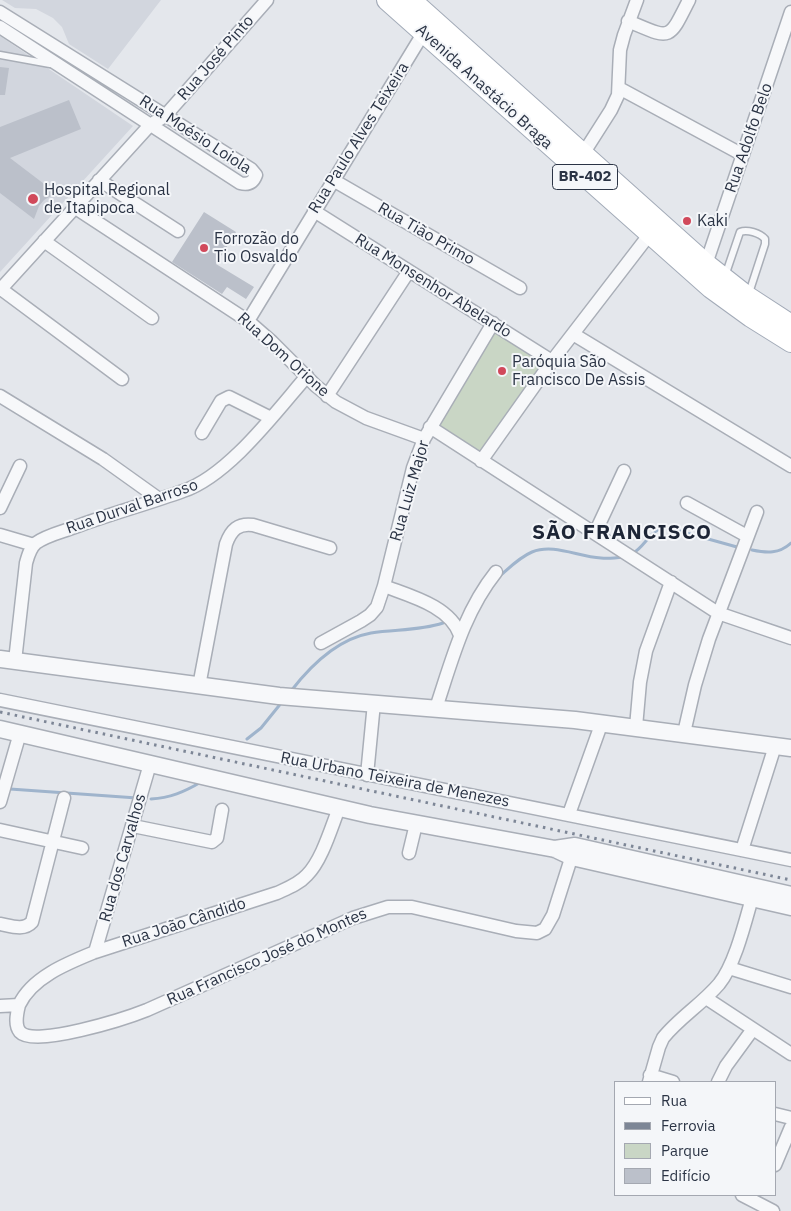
<!DOCTYPE html>
<meta charset="utf-8">
<style>
body{margin:0}
#map{position:relative;width:791px;height:1211px;overflow:hidden;background:#e4e7ec;font-family:"IBM Plex Sans",sans-serif}
canvas{display:block}
.legend{position:absolute;left:614px;top:1081px;width:162px;height:115px;box-sizing:border-box;background:#f4f6f9;border:1px solid #a4a8b1;margin:0;padding:6px 9px;list-style:none;font-size:15px;color:#2b3445}
.legend li{display:flex;align-items:center;gap:10px;height:25px}
.legend b{width:25px;border:1px solid #a4a8b1}
</style>
<div id="map">
<canvas width="791" height="1211"></canvas>
<ul class="legend">
<li><b style="height:6px;background:#fff"></b>Rua</li>
<li><b style="height:6px;background:#7d8696"></b>Ferrovia</li>
<li><b style="height:14px;background:#c9d6c5"></b>Parque</li>
<li><b style="height:14px;background:#bbc0ca"></b>Edifício</li>
</ul>
</div>
<script>
const g = document.querySelector('canvas').getContext('2d');
g.lineJoin = 'round';
function paint(path, color) {
  g.fillStyle = color;
  g.fill(path, 'evenodd');
}
function strokePath(path, color, width, dash) {
  g.strokeStyle = color;
  g.lineWidth = width;
  g.lineCap = dash ? 'butt' : 'round';
  g.setLineDash(dash || []);
  g.stroke(path);
}
function label(font, color, halo, rows, align = 'center') {
  g.font = font + ' "IBM Plex Sans",sans-serif';
  g.lineWidth = 4;
  g.setLineDash([]);
  g.textBaseline = 'middle';
  g.strokeStyle = halo;
  g.fillStyle = color;
  for (const [text, x, y, turn = 0] of rows) {
    g.save();
    g.translate(x, y);
    g.rotate((+turn || 0) * Math.PI / 180);
    g.textAlign = isNaN(turn) ? turn : align;
    if (halo) g.strokeText(text, 0, 0);
    g.fillText(text, 0, 0);
    g.restore();
  }
}
const built = new Path2D(`
 M 2,0 L 161,0 L 108,69 L 69,44 L 62,27 L 53,18 L 36,9 L 15,8 Z
 M 0,36 L 133,126 L 0,272 Z`);
const green = new Path2D(`
 M 493,323 L 552,361 L 481,461 L 430,427 Z`);
const stream = new Path2D(`
 M 752,550 C 767,553 779,554 791,543
 M 632,554 C 645,547 650,530 665,527 L 737,547
 M 501,575 C 510,567 520,557 532,552 C 554,543 578,557 601,558 C 608,559 616,558 624,557
 M 291,691 C 311,665 337,639 371,633 C 395,629 419,631 443,623
 M 247,739 L 261,728 L 282,702
 M 10,789 L 137,798
 M 151,799 C 170,798 184,792 201,782`);
const building = new Path2D(`
 M 0,67 L 9,68 L 5,95 L 0,95 Z
 M 69,100 L 81,129 L 10,158 L 56,193 L 44,200 L 39,206 L 34,219 L 0,193 L 0,127 Z
 M 204,212 L 236,232 L 216,264 L 254,287 L 246,299 L 227,287 L 222,294 L 172,262 Z`);
const service = new Path2D(`
 M 0,55 L 50,64
 M 725,276 L 740,232 C 747,229 760,233 765,239 L 765,244 L 749,293`);
const minor = new Path2D(`
 M 0,12 L 251,169 L 256,175 C 253,183 248,185 240,183 L 0,27
 M 628,21 C 671,39 668,42 689,0
 M 619,88 L 743,155
 M 583,154 L 611,110 L 618,95 L 620,50 L 624,35 L 637,0
 M 99,180 L 178,231
 M 333,180 L 520,288
 M 74,207 L 248,321 L 272,342 L 316,386 L 336,402 L 366,418 L 424,439
 M 314,211 L 552,361
 M 44,241 L 152,318
 M 706,264 L 791,12
 M 1,289 L 122,379
 M 0,290 L 150,125 L 165,116 L 267,0
 M 248,321 L 424,32
 M 573,334 L 791,466
 M 0,396 L 103,459 L 159,499
 M 327,396 L 409,271
 M 430,427 L 718,613 L 791,638
 M 202,433 L 221,401 L 229,397 L 271,418
 M 481,461 L 552,361 L 649,235
 M 687,503 L 747,536
 M 0,508 L 20,466
 M 595,533 L 624,471
 M 0,535 L 34,545
 M 384,586 C 410,596 450,606 460,635
 M 321,643 L 361,621 L 370,615 L 377,607 L 384,586 L 413,468 L 424,439 L 493,323
 M 15,661 L 26,563 C 28,556 30,548 36,543 C 47,535 62,532 75,527 C 110,514 147,504 183,491 C 228,476 275,413 307,376
 M 199,686 L 226,544 C 231,530 238,523 253,525 L 330,548
 M 0,700 L 791,860
 M 436,708 C 452,660 464,612 496,572
 M 636,727 L 640,682 L 646,651 L 671,582
 M 684,733 L 695,685 L 709,639 L 757,512
 M 367,775 L 374,703
 M 0,802 L 20,733
 M 569,814 L 602,722
 M 133,826 L 212,842 L 217,838 L 222,810
 M 0,830 L 82,848
 M 742,850 L 775,746
 M 409,853 L 416,824
 M 0,924 C 11,926 24,931 32,922 L 64,798
 M 95,952 L 150,764
 M 729,968 L 791,987
 M 706,998 L 791,1054
 M 19,1005 C 17,1013 14,1025 20,1032 C 34,1048 127,1018 147,1010 L 353,918 L 388,907 L 412,907 L 516,931 L 537,933 L 545,929 L 553,915 L 574,849
 M 0,1006 L 19,1005 C 32,977 68,963 95,952 L 277,893 C 288,888 299,884 307,875 C 322,860 331,828 339,808
 M 650,1075 L 673,1082
 M 649,1082 L 659,1047 L 663,1038 C 679,1018 702,1004 719,984 C 736,963 746,918 754,891
 M 718,1082 L 726,1066 L 753,1029
 M 775,1114 L 791,1118
 M 775,1165 L 791,1127
 M 742,1195 L 773,1211`);
const tertiary = new Path2D(`
 M 0,659 L 279,696 L 575,720 L 791,748
 M 0,729 L 370,815 L 555,849 L 572,857 L 791,907
 M 555,849 L 575,846 L 791,895`);
const primary = new Path2D(`
 M 387,0 L 711,288 L 751,317 L 791,342
 M 411,0 L 706,264 L 748,297 L 791,325`);
const rail = new Path2D(`
 M 0,712 L 791,880`);
const markers = [
 [33,199,6,"#d1495b"],
 [687,221,5,"#d1495b"],
 [204,248,5,"#d1495b"],
 [502,371,5,"#d1495b"]
];
const shields = [
 [585,177,65]
];
const shieldNames = [
 ["BR-402",585,177]
];
const streetNames = [
 ["Rua José Pinto",216,58,-49],
 ["Avenida Anastácio Braga",484,87,42],
 ["Rua Moésio Loiola",195,135,33],
 ["Rua Paulo Alves Teixeira",359,138,-58],
 ["Rua Adolfo Belo",749,138,-71],
 ["Rua Tião Primo",426,234,30],
 ["Rua Monsenhor Abelardo",433,286,32],
 ["Rua Dom Orione",283,355,42],
 ["Rua Luiz Major",410,491,-74],
 ["Rua Durval Barroso",132,507,-19],
 ["Rua Urbano Teixeira de Menezes",395,780,11],
 ["Rua dos Carvalhos",123,858,-74],
 ["Rua João Cândido",184,923,-18],
 ["Rua Francisco José do Montes",267,957,-24]
];
const poiNames = [
 ["Hospital Regional",44,190],
 ["de Itapipoca",44,208],
 ["Kaki",697,221],
 ["Forrozão do",214,239],
 ["Tio Osvaldo",214,257],
 ["Paróquia São",512,362],
 ["Francisco De Assis",512,380]
];
const districtNames = [
 ["SÃO FRANCISCO",622,533]
];
paint(built, '#d2d6de');
paint(green, '#c9d6c5');
strokePath(stream, '#9fb4cc', 3);
paint(building, '#bbc0ca');
strokePath(service, '#a9aeb7', 9);
strokePath(minor, '#a9aeb7', 15);
strokePath(tertiary, '#a9aeb7', 19);
strokePath(primary, '#a3abb8', 22);
strokePath(service, '#f7f8fa', 6);
strokePath(minor, '#f7f8fa', 12);
strokePath(tertiary, '#f7f8fa', 16);
strokePath(primary, '#fff', 20);
strokePath(rail, '#7d8696', 3, [2.5, 5]);
for (const [x, y, r, color] of markers) {
  const dot = new Path2D();
  dot.arc(x, y, r, 0, 2 * Math.PI);
  g.fillStyle = color;
  g.fill(dot);
  strokePath(dot, '#f4f6f9', 2);
}
for (const [x, y, w] of shields) {
  const box = new Path2D();
  box.roundRect(x - w / 2, y - 12.5, w, 25, 4);
  g.fillStyle = '#f4f6f9';
  g.fill(box);
  strokePath(box, '#2b3445', 1);
}
label('bold 15px', '#2b3445', null, shieldNames);
label('16px', '#2b3445', '#f4f6f9', streetNames);
label('16px', '#2b3445', '#f4f6f9', poiNames, 'left');
g.letterSpacing = '1px';
label('bold 21px', '#1d2536', '#f4f6f9', districtNames);
g.letterSpacing = '0px';
</script>
